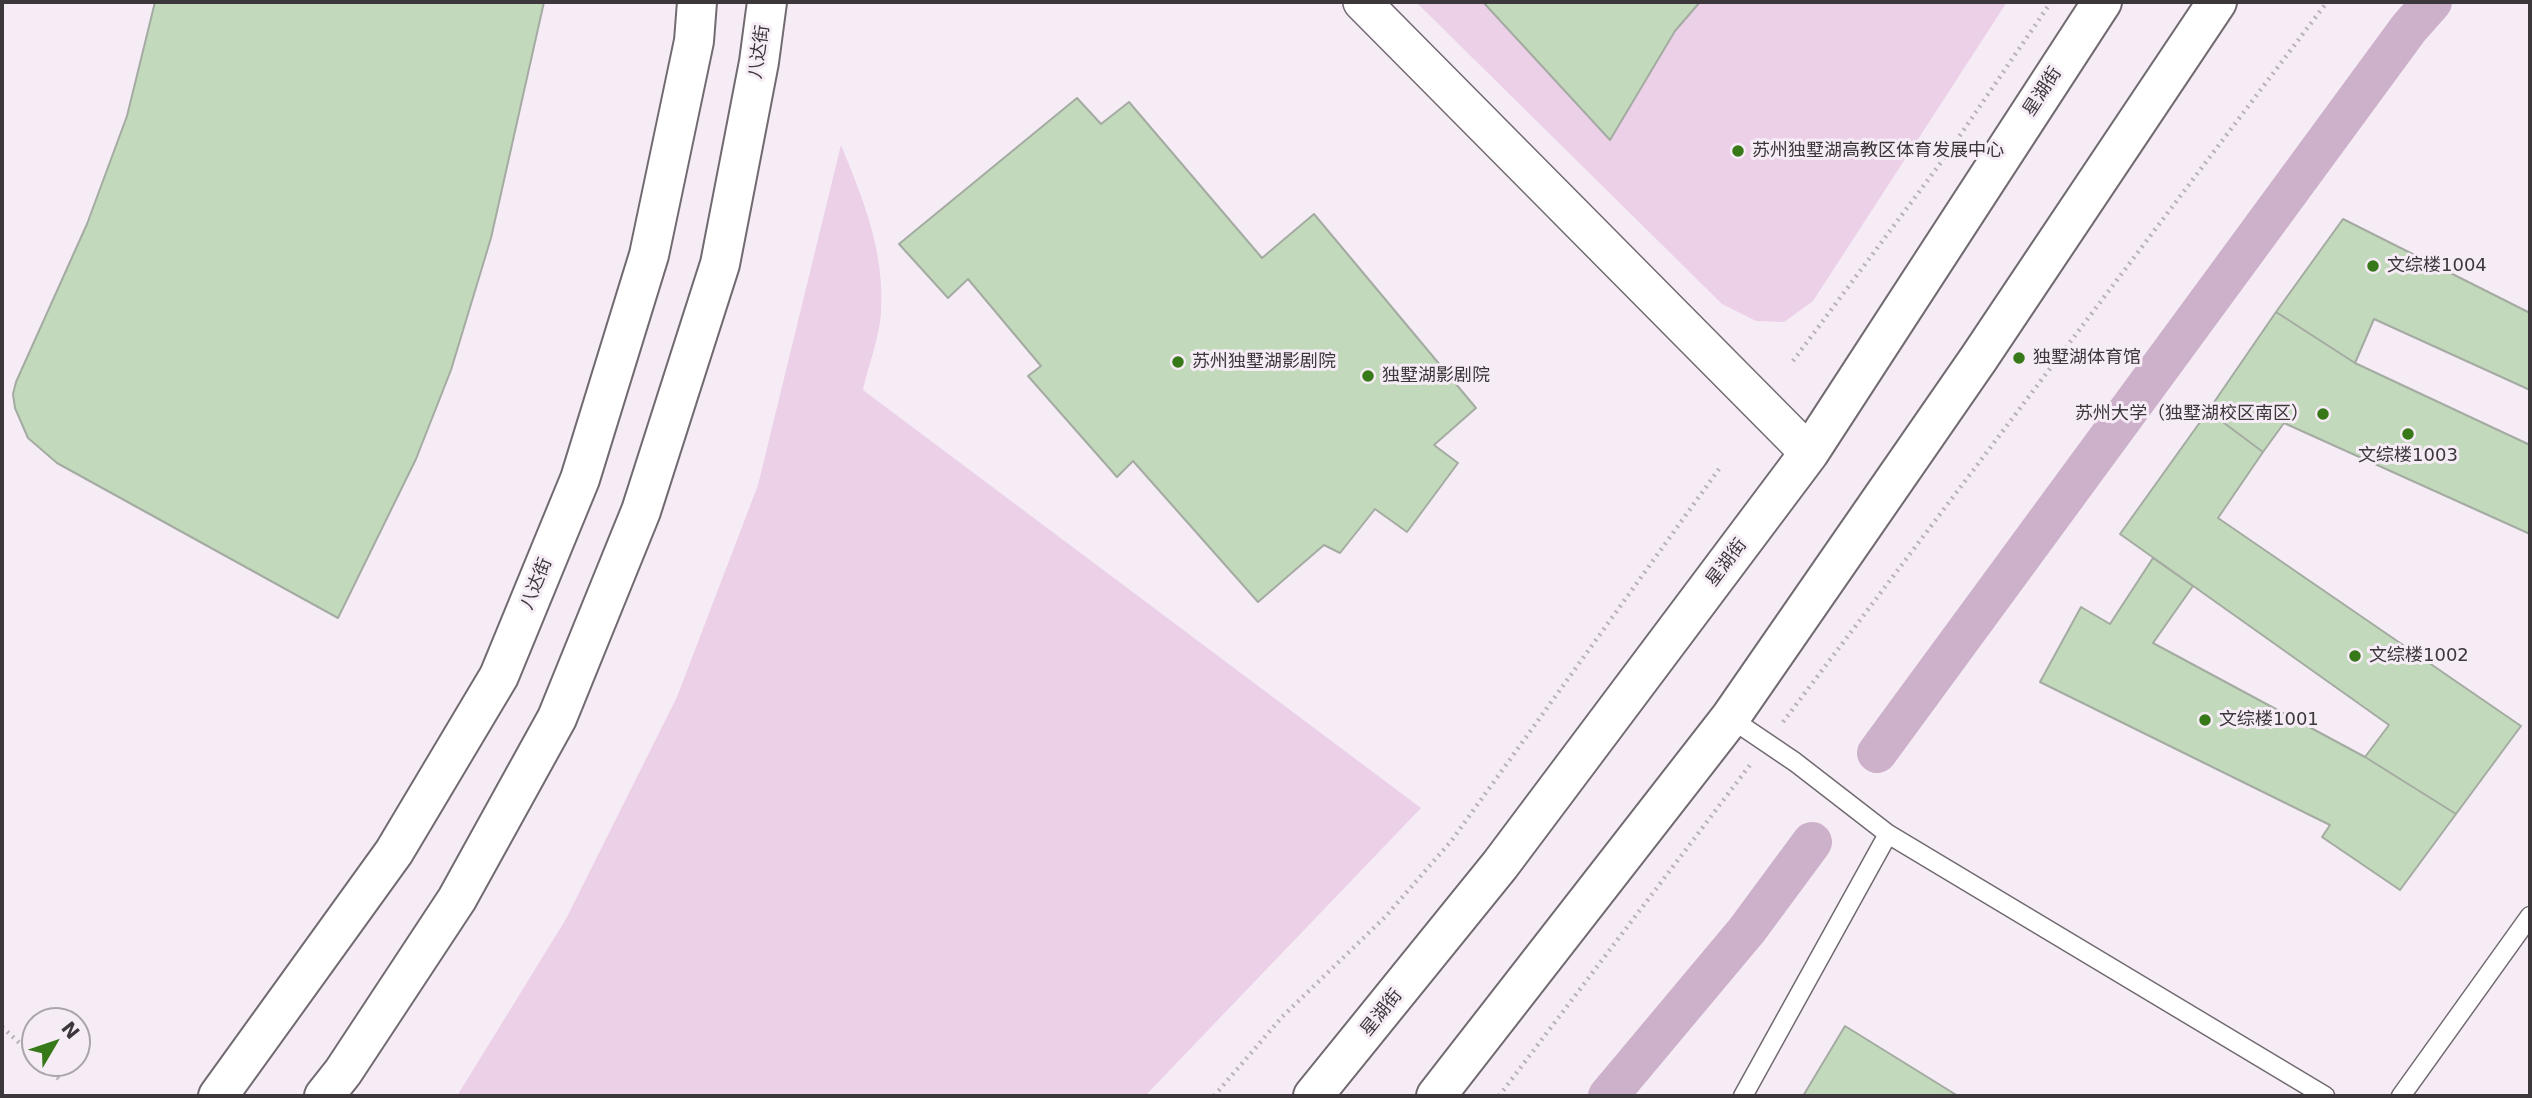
<!DOCTYPE html>
<meta charset="utf-8">
<style>
body{margin:0}
#map{position:relative;width:2532px;height:1098px;overflow:hidden;background:#f6ecf5;font-family:"DejaVu Sans",sans-serif}
canvas{display:block}
.frame{position:absolute;inset:0;border:4px solid #3b373a;pointer-events:none}
.north{position:absolute;left:21px;top:1007px;width:70px;height:70px;box-sizing:border-box;background:#f6ecf5;border:2px solid #aba4aa;border-radius:50%;rotate:51deg;font-size:19px;font-weight:700;line-height:28px;text-align:center;color:#3b373a}
.north::after{content:'';display:block;margin:auto;width:24px;height:32px;background:#377818;clip-path:polygon(50% 0,100% 100%,50% 72%,0 100%)}
</style>
<div id="map">
<canvas width="2532" height="1098"></canvas>
<div class="frame"></div>
<div class="north">N</div>
</div>
<script>
const g = document.querySelector('canvas').getContext('2d');
g.lineJoin = 'round';
function paint(path, color) {
  g.fillStyle = color;
  g.fill(path, 'evenodd');
}
function strokePath(path, color, width, dash) {
  g.strokeStyle = color;
  g.lineWidth = width;
  g.lineCap = dash ? 'butt' : 'round';
  g.setLineDash(dash || []);
  g.stroke(path);
}
function label(font, color, halo, rows, align = 'center') {
  g.font = font + ' "DejaVu Sans","Noto Sans SC",sans-serif';
  g.lineWidth = 6;
  g.setLineDash([]);
  g.textBaseline = 'middle';
  g.strokeStyle = halo;
  g.fillStyle = color;
  for (const [text, x, y, turn = 0] of rows) {
    g.save();
    g.translate(x, y);
    g.rotate((+turn || 0) * Math.PI / 180);
    g.textAlign = isNaN(turn) ? turn : align;
    if (halo) g.strokeText(text, 0, 0);
    g.fillText(text, 0, 0);
    g.restore();
  }
}
const green = new Path2D(`
 M 1416,2 L 2007,2 L 1813,301 L 1784,322 L 1756,321 L 1722,304 Z
 M 841,145 C 863,199 885,252 881,312 C 880,337 868,365 863,390 L 1421,808 L 1145,1096 L 457,1096 L 566,919 L 677,697 L 758,485 Z`);
const canal = new Path2D(`
 M 1877,753 L 2409,28 L 2432,2
 M 1608,1096 L 1747,930 L 1812,842`);
const building = new Path2D(`
 M 155,2 L 544,2 L 491,238 L 451,370 L 416,459 L 338,618 L 57,463 L 28,438 L 15,408 L 13,394 L 16,382 L 87,224 L 127,116 Z
 M 1483,2 L 1700,2 L 1675,31 L 1610,140 Z
 M 1077,98 L 1101,124 L 1129,102 L 1262,258 L 1314,214 L 1476,408 L 1434,445 L 1458,463 L 1407,532 L 1375,509 L 1340,553 L 1324,545 L 1258,602 L 1133,461 L 1117,477 L 1028,376 L 1041,366 L 968,279 L 948,298 L 899,244 Z
 M 2343,219 L 2530,313 L 2530,390 L 2374,319 L 2355,363 L 2276,312 Z
 M 2276,312 L 2355,363 L 2530,445 L 2530,534 L 2284,423 L 2263,452 L 2208,411 Z
 M 2208,411 L 2263,452 L 2218,518 L 2521,726 L 2456,814 L 2365,757 L 2389,725 L 2120,534 Z
 M 2153,558 L 2193,586 L 2153,643 L 2365,757 L 2456,814 L 2400,890 L 2322,837 L 2330,825 L 2040,682 L 2081,607 L 2110,624 Z
 M 1845,1026 L 1958,1096 L 1803,1096 Z`);
const path = new Path2D(`
 M 1793,361 L 1948,153 L 2051,2
 M 1783,722 L 2327,2
 M 2,1027 L 35,1057
 M 42,1063 L 61,1081
 M 1214,1096 L 1282,1017 L 1386,916 L 1452,840 L 1719,469
 M 1499,1096 L 1750,765`);
const lane = new Path2D(`
 M 1730,718 L 1795,762 L 1888,834 L 2325,1096
 M 1743,1096 L 1888,834
 M 2401,1096 L 2530,916`);
const street = new Path2D(`
 M 1362,2 L 1809,453`);
const secondary = new Path2D(`
 M 218,1096 L 394,852 L 499,676 L 580,479 L 649,255 L 694,41 L 697,2
 M 324,1096 L 343,1072 L 457,899 L 557,718 L 641,511 L 720,264 L 759,62 L 767,2`);
const primary = new Path2D(`
 M 1313,1096 L 1500,865 L 1809,453 L 2102,2
 M 1436,1096 L 1730,718 L 1979,358 L 2217,2`);
const markers = [
 [1738,151,7,"#377818"],
 [2373,266,7,"#377818"],
 [2019,358,7,"#377818"],
 [1178,362,7,"#377818"],
 [1368,376,7,"#377818"],
 [2323,414,7,"#377818"],
 [2408,434,7,"#377818"],
 [2355,656,7,"#377818"],
 [2205,720,7,"#377818"]
];
const streetNames = [
 ["八达街",760,52,-82],
 ["星湖街",2043,92,-57],
 ["星湖街",1727,563,-53],
 ["八达街",537,584,-68],
 ["星湖街",1382,1013,-51]
];
const poiNames = [
 ["苏州独墅湖高教区体育发展中心",1752,151],
 ["文综楼1004",2387,266],
 ["独墅湖体育馆",2033,358],
 ["苏州独墅湖影剧院",1192,362],
 ["独墅湖影剧院",1382,376],
 ["苏州大学（独墅湖校区南区）",2309,414,"right"],
 ["文综楼1003",2408,456,"center"],
 ["文综楼1002",2369,656],
 ["文综楼1001",2219,720]
];
paint(green, '#ebd0e8');
strokePath(canal, '#cdb0ca', 40);
paint(building, '#c3d9bb');
strokePath(building, '#a4aba2', 2);
strokePath(lane, '#726a71', 21);
strokePath(street, '#726a71', 40);
strokePath(secondary, '#726a71', 42);
strokePath(primary, '#726a71', 42);
strokePath(path, '#bab2b9', 4.5, [2, 5]);
strokePath(lane, '#fff', 18);
strokePath(street, '#fff', 37);
strokePath(secondary, '#fff', 38);
strokePath(primary, '#fff', 38);
for (const [x, y, r, color] of markers) {
  const dot = new Path2D();
  dot.arc(x, y, r, 0, 2 * Math.PI);
  g.fillStyle = color;
  g.fill(dot);
  strokePath(dot, '#f6ecf5', 2.5);
}
label('18px', '#3b373a', '#f6ecf5', streetNames);
label('18px', '#3b373a', '#f6ecf5', poiNames, 'left');
</script>
